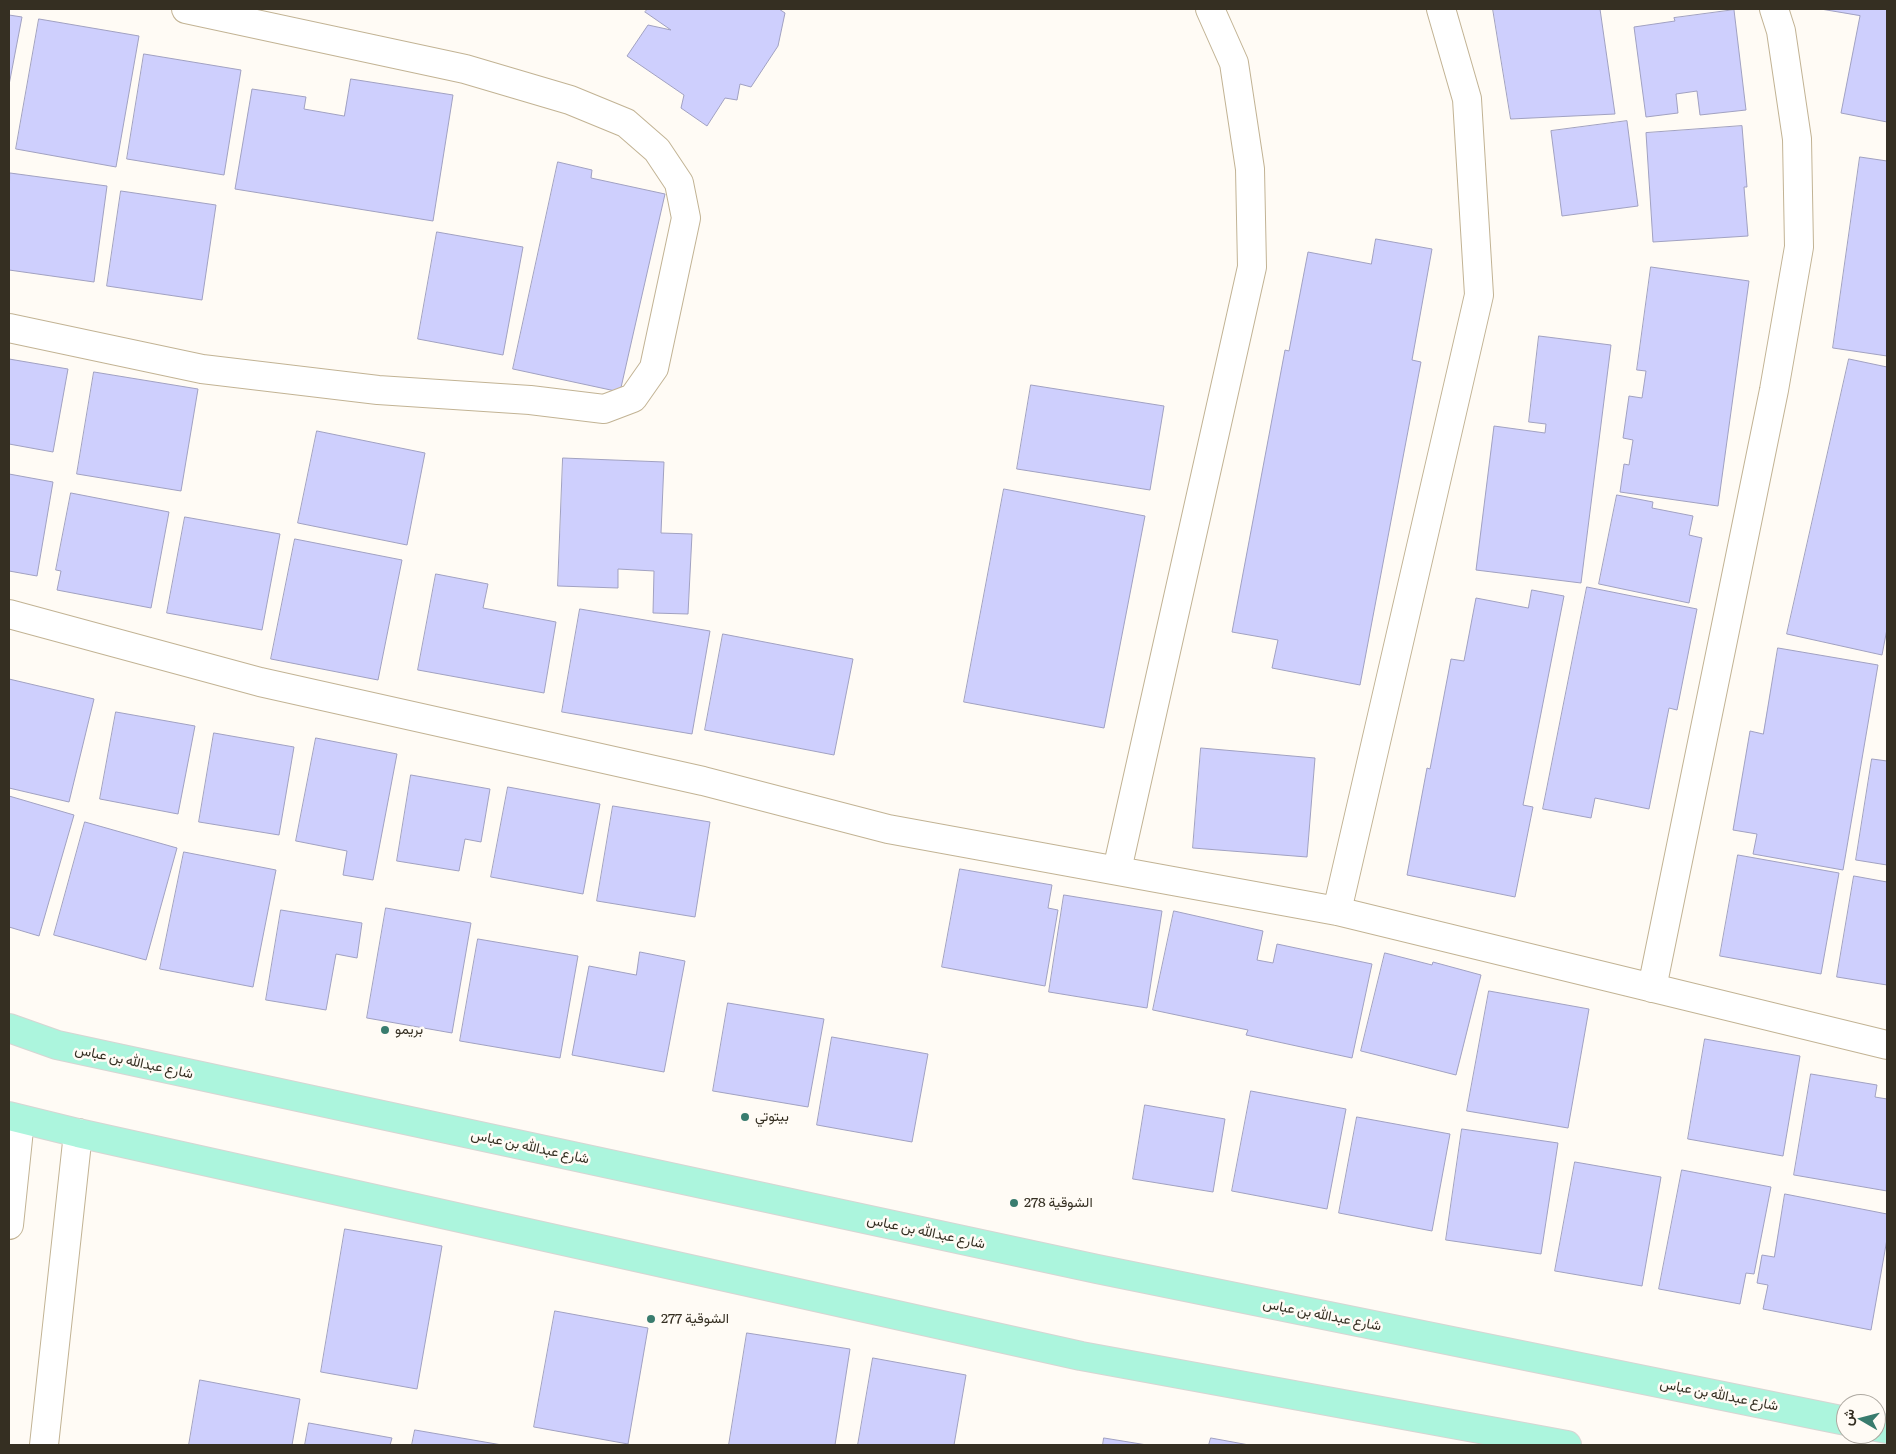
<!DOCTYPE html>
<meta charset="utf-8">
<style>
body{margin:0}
#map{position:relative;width:1896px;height:1454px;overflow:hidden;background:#fffbf5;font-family:Literata,Vazirmatn,serif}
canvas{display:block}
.frame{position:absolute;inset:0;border:10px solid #352f22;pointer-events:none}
.north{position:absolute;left:1836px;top:1394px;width:50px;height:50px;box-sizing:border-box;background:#fffbf5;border:1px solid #aea9a1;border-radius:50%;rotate:278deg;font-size:14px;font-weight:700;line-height:20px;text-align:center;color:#352f22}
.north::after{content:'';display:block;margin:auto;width:18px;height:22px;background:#397c6e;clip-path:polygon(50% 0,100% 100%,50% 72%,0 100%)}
</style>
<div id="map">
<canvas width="1896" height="1454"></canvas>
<div class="frame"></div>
<div class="north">ش</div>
</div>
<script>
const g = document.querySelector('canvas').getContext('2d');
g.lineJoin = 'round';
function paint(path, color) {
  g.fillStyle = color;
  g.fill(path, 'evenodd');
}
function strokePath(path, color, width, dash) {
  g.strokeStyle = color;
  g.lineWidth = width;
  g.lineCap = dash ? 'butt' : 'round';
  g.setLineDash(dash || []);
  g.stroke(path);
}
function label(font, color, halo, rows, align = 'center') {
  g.font = font + ' Literata,Vazirmatn,serif';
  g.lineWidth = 5;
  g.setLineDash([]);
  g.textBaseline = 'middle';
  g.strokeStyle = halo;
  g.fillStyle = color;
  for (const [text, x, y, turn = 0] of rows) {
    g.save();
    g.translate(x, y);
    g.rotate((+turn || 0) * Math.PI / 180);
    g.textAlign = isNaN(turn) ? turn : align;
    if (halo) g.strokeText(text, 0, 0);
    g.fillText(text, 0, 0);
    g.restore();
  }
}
const building = new Path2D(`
 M 648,9 L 779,9 L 785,13 L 778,46 L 751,87 L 740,84 L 737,100 L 725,98 L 707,126 L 681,108 L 684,95 L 627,56 L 648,25 L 671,30 L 645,12 Z
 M 1493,9 L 1600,9 L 1615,114 L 1511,119 Z
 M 1821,9 L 1887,9 L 1887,122 L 1841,113 L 1860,16 Z
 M 1734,10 L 1746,110 L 1700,115 L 1697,91 L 1676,94 L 1678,113 L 1646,117 L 1634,27 L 1675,21 L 1674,18 Z
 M 9,15 L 22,17 L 9,85 Z
 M 39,19 L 139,36 L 116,167 L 16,149 Z
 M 144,54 L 241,70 L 224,175 L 127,159 Z
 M 351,79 L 453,95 L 433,221 L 235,189 L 252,89 L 306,97 L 304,109 L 344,116 Z
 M 1627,121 L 1638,206 L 1562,216 L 1551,131 Z
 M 1742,126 L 1747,187 L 1744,187 L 1748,236 L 1653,242 L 1646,133 Z
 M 1860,157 L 1887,161 L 1887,356 L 1833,348 Z
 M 558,162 L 592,170 L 591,178 L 665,194 L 620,392 L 513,369 Z
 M 10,173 L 107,186 L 94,282 L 9,270 Z
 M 121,191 L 216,205 L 202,300 L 107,286 Z
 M 437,232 L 523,247 L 503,355 L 418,339 Z
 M 1376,239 L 1432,249 L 1412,360 L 1421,362 L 1360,685 L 1272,668 L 1278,640 L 1232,632 L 1285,350 L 1289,351 L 1308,252 L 1371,264 Z
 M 1651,267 L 1749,281 L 1718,506 L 1620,492 L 1624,464 L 1629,465 L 1633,440 L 1623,438 L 1629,396 L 1642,398 L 1646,371 L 1637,370 Z
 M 1539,336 L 1611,345 L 1581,583 L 1476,570 L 1494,426 L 1545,433 L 1546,424 L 1529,422 Z
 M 9,359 L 68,369 L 53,452 L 9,444 Z
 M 1849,359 L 1887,367 L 1887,629 L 1882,655 L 1787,634 Z
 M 94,372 L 198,389 L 181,491 L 77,474 Z
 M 1031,385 L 1164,406 L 1150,490 L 1017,469 Z
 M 317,431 L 425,453 L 407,545 L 298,523 Z
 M 563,458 L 664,462 L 661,533 L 692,534 L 688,614 L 653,613 L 654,571 L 618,569 L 618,588 L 558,586 Z
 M 9,474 L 53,482 L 37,576 L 9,571 Z
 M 1004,489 L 1145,516 L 1104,728 L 964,702 Z
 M 71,493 L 169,512 L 151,608 L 57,590 L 61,571 L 56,570 Z
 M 1617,495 L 1653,502 L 1652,508 L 1693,516 L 1689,535 L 1702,538 L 1689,603 L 1599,584 Z
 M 185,517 L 280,534 L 262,630 L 167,613 Z
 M 295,539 L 402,560 L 378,680 L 271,659 Z
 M 436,574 L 488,584 L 483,608 L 556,622 L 544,693 L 418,670 Z
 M 1587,587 L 1697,609 L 1677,710 L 1669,708 L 1649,809 L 1595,798 L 1591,818 L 1543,809 Z
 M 1532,590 L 1564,596 L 1523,805 L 1533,807 L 1515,897 L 1407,875 L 1427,768 L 1430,769 L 1451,659 L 1464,661 L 1476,598 L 1528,608 Z
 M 580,609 L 710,631 L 692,734 L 562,712 Z
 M 723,634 L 853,659 L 834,755 L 705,730 Z
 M 1778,648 L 1878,665 L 1843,870 L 1753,854 L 1757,834 L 1733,830 L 1750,731 L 1763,734 Z
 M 9,679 L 94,699 L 69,802 L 9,788 Z
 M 116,712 L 195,726 L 178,814 L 100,799 Z
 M 214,733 L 294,747 L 279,835 L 199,822 Z
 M 316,738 L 397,754 L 373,880 L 343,875 L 347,851 L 296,841 Z
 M 1201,748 L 1315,758 L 1307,857 L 1193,848 Z
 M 1872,759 L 1887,761 L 1887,865 L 1856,860 Z
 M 411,775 L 490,789 L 481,842 L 465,839 L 459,871 L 397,861 Z
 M 508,787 L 600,804 L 583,894 L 491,877 Z
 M 9,796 L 74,815 L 39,936 L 9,927 Z
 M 613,806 L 710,822 L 695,917 L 597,901 Z
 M 85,822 L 177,848 L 146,960 L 54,935 Z
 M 184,852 L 276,870 L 253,987 L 160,969 Z
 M 1738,855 L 1839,873 L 1821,974 L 1720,956 Z
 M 960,869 L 1052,885 L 1048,908 L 1058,910 L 1045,986 L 942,967 Z
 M 1854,876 L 1887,882 L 1887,985 L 1837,977 Z
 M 1064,895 L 1162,911 L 1147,1008 L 1049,992 Z
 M 386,908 L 471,923 L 452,1033 L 367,1018 Z
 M 281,910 L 362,923 L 357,958 L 336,954 L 326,1010 L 266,1000 Z
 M 1174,911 L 1263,931 L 1257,960 L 1273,963 L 1277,944 L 1372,964 L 1352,1058 L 1246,1035 L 1248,1030 L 1153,1010 Z
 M 478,939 L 578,956 L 560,1058 L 460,1041 Z
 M 640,952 L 685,961 L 664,1072 L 572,1055 L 589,966 L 636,975 Z
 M 1385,953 L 1432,965 L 1433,962 L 1481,975 L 1456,1075 L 1361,1051 Z
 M 1489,991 L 1589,1009 L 1568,1128 L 1467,1111 Z
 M 728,1003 L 824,1019 L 808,1107 L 713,1091 Z
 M 832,1037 L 928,1054 L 912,1142 L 817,1125 Z
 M 1705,1039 L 1800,1056 L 1783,1156 L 1688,1139 Z
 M 1811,1074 L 1877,1085 L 1875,1097 L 1887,1099 L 1887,1191 L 1794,1175 Z
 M 1251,1091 L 1346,1109 L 1327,1209 L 1232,1191 Z
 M 1145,1105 L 1225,1119 L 1213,1192 L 1133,1179 Z
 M 1357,1117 L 1450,1134 L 1432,1231 L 1339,1213 Z
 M 1462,1129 L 1558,1143 L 1541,1254 L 1446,1240 Z
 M 1575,1162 L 1661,1177 L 1642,1286 L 1555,1271 Z
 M 1682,1170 L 1771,1187 L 1754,1274 L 1746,1273 L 1740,1304 L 1659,1289 Z
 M 1785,1194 L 1887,1214 L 1887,1239 L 1871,1330 L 1763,1309 L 1768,1285 L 1757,1283 L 1762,1255 L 1774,1257 Z
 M 345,1229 L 442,1246 L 417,1389 L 321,1372 Z
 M 555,1311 L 648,1328 L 628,1444 L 534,1427 Z
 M 747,1333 L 850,1349 L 835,1445 L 729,1445 Z
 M 873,1358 L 966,1375 L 954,1445 L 858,1445 Z
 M 200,1380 L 300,1399 L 292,1445 L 189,1445 Z
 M 309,1423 L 392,1438 L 390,1445 L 305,1445 Z
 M 415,1430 L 502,1445 L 412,1445 Z
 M 1104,1438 L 1147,1445 L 1103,1445 Z
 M 1211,1438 L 1249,1445 L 1209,1445 Z`);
const minor = new Path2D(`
 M 9,328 L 202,369 L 378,390 L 530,400 L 604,409 L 633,398 L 654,368 L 686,218 L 679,183 L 657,150 L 626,123 L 570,100 L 465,69 L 186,9
 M 9,614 L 260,682 L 703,781 L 888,829 L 1337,911 L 1887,1045
 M 1117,870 L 1252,267 L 1250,169 L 1234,63 L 1210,9
 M 1337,911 L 1479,295 L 1467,99 L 1441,9
 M 1652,988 L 1774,390 L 1799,247 L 1797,139 L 1781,31 L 1774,9`);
const tertiary = new Path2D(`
 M 9,1225 L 20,1120
 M 44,1445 L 78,1133`);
const primary = new Path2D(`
 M 9,1028 L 57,1045 L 1097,1269 L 1846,1421
 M 9,1116 L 78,1133 L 1081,1356 L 1567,1445
 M 1876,1427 L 1887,1429`);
const markers = [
 [385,1030,5,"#397c6e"],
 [745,1117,5,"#397c6e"],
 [1014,1203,5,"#397c6e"],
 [651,1319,5,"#397c6e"]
];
const poiNames = [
 ["بريمو",395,1030],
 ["بيتوتي",755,1117],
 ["الشوقية 278",1024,1203],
 ["الشوقية 277",661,1319]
];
const streetNames = [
 ["شارع عبدالله بن عباس",134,1062,12],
 ["شارع عبدالله بن عباس",530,1147,12],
 ["شارع عبدالله بن عباس",926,1232,12],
 ["شارع عبدالله بن عباس",1322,1315,11],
 ["شارع عبدالله بن عباس",1719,1395,11]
];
paint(building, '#cecffd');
strokePath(building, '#a1a1c1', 1);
strokePath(minor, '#c2b394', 30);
strokePath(tertiary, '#c2b394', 30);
strokePath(primary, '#d7d5d3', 30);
strokePath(minor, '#fff', 28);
strokePath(tertiary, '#fff', 28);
strokePath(primary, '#acf5dd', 28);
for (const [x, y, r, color] of markers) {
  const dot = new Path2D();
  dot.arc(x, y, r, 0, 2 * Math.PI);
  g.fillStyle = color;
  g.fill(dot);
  strokePath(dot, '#fffbf5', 2);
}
label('14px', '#352f22', '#fffbf5', poiNames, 'left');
label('14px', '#352f22', '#fffbf5', streetNames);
</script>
